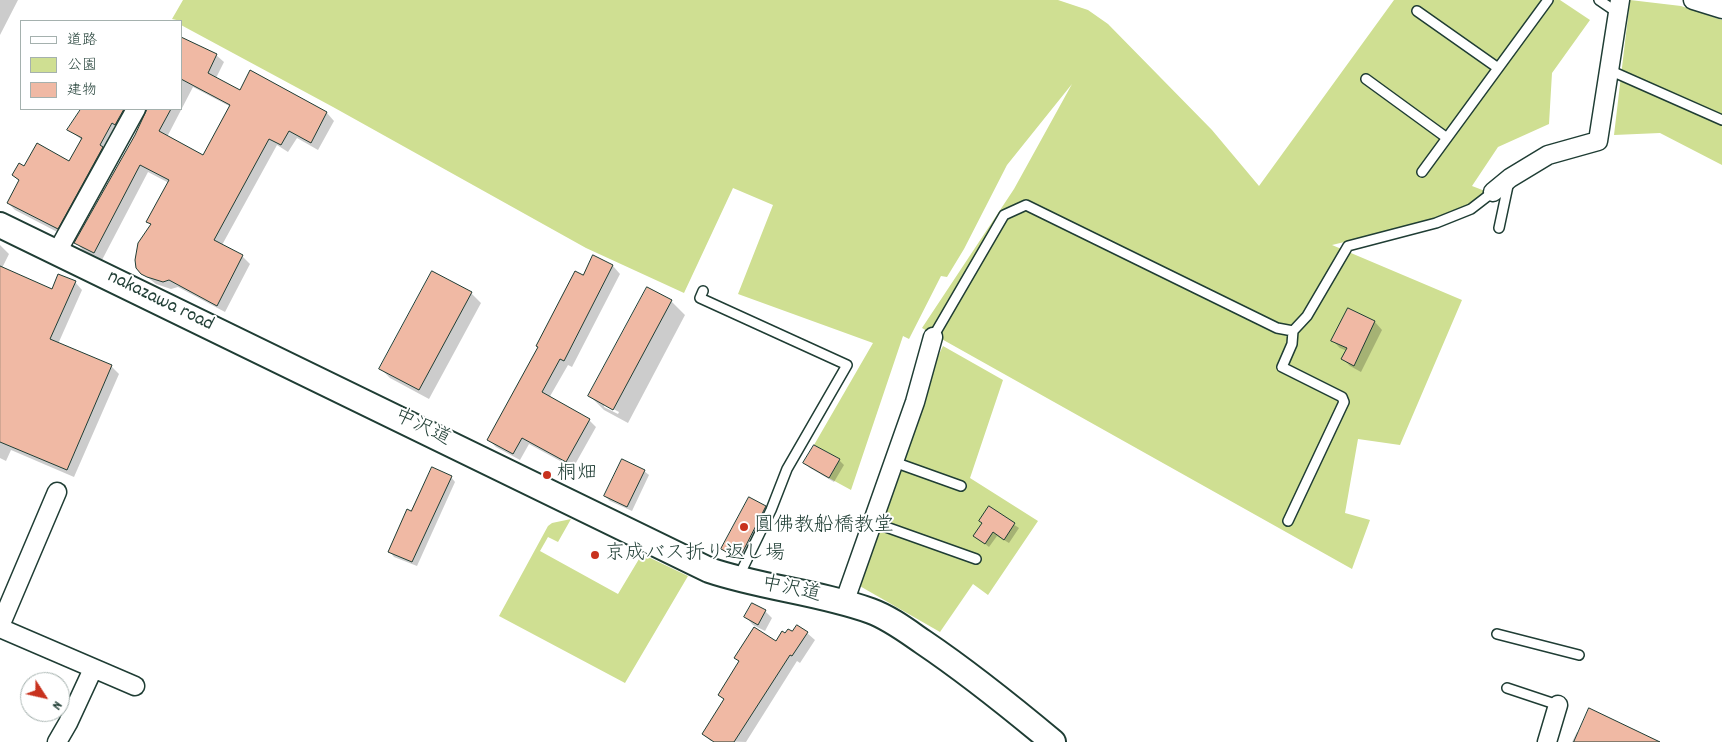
<!DOCTYPE html>
<meta charset="utf-8">
<style>
body{margin:0}
#map{position:relative;width:1722px;height:742px;overflow:hidden;background:#fff;font-family:Dekko,"Klee One",sans-serif}
canvas{display:block}
.legend{position:absolute;left:20px;top:20px;width:162px;height:90px;box-sizing:border-box;background:#fff;border:1px solid #a5b1ae;margin:0;padding:6px 9px;list-style:none;font-size:15px;color:#1f3d34}
.legend li{display:flex;align-items:center;gap:10px;height:25px}
.legend b{width:25px;border:1px solid #a5b1ae}
.north{position:absolute;left:20px;top:672px;width:50px;height:50px;box-sizing:border-box;background:#fff;border:1px solid #a5b1ae;border-radius:50%;rotate:125deg;font-size:14px;font-weight:700;line-height:20px;text-align:center;color:#1f3d34}
.north::after{content:'';display:block;margin:auto;width:18px;height:22px;background:#c8321e;clip-path:polygon(50% 0,100% 100%,50% 72%,0 100%)}
</style>
<div id="map">
<canvas width="1722" height="742"></canvas>
<ul class="legend">
<li><b style="height:6px;background:#fff"></b>道路</li>
<li><b style="height:14px;background:#cfdf92"></b>公園</li>
<li><b style="height:14px;background:#f0b9a4"></b>建物</li>
</ul>
<div class="north">N</div>
</div>
<script>
const g = document.querySelector('canvas').getContext('2d');
g.lineJoin = 'round';
function paint(path, color) {
  g.fillStyle = color;
  g.fill(path, 'evenodd');
}
function strokePath(path, color, width, dash) {
  g.strokeStyle = color;
  g.lineWidth = width;
  g.lineCap = dash ? 'butt' : 'round';
  g.setLineDash(dash || []);
  g.stroke(path);
}
function label(font, color, halo, rows, align = 'center') {
  g.font = font + ' Dekko,"Klee One",sans-serif';
  g.lineWidth = 4;
  g.setLineDash([]);
  g.textBaseline = 'middle';
  g.strokeStyle = halo;
  g.fillStyle = color;
  for (const [text, x, y, turn = 0] of rows) {
    g.save();
    g.translate(x, y);
    g.rotate((+turn || 0) * Math.PI / 180);
    g.textAlign = isNaN(turn) ? turn : align;
    if (halo) g.strokeText(text, 0, 0);
    g.fillText(text, 0, 0);
    g.restore();
  }
}
const green = new Path2D(`
 M 183,0 L 1058,0 L 1088,10 L 1108,24 L 1212,130 L 1259,186 L 1394,0 L 1560,0 L 1590,20 L 1552,73 L 1549,124 L 1498,147 L 1472,186 L 1485,191 L 1468,205 L 1439,219 L 1332,245 L 1462,300 L 1400,445 L 1358,439 L 1345,513 L 1370,520 L 1352,569 L 922,328 L 1014,189 L 1072,84 L 1007,165 L 964,249 L 947,277 L 941,276 L 909,339 L 903,336 L 851,490 L 829,478 L 840,459 L 814,445 L 873,343 L 738,294 L 773,205 L 733,188 L 684,293 L 586,248 L 333,107 L 181,25 L 181,21 L 172,19 Z
 M 1630,0 L 1681,6 L 1722,20 L 1722,165 L 1660,133 L 1614,135 Z
 M 943,346 L 1003,380 L 970,478 L 1038,521 L 988,595 L 973,584 L 940,632 L 858,585 L 936,360 Z
 M 571,519 L 558,542 L 548,537 L 540,551 L 618,594 L 642,554 L 688,576 L 625,683 L 499,616 L 548,526 L 552,523 Z`);
const shadow = new Path2D(`
 M 0,0 L 18,0 L 0,35 Z
 M 181,42 L 216,55 L 224,62 L 216,78 L 240,91 L 251,72 L 327,113 L 334,121 L 318,150 L 297,138 L 288,152 L 277,145 L 222,245 L 242,256 L 250,264 L 225,312 L 178,287 L 171,289 L 156,284 L 142,273 L 151,225 L 148,222 L 169,183 L 148,172 L 102,260 L 83,250 L 76,243 L 147,114 L 147,109 L 181,109 ZM 193,87 L 231,107 L 203,157 L 167,137 Z
 M 82,109 L 137,109 L 65,236 L 15,210 L 8,203 L 20,182 L 13,175 L 24,167 L 70,163 L 82,140 L 69,130 Z
 M 0,245 L 9,254 L 2,268 L 52,291 L 75,282 L 82,290 L 58,344 L 111,366 L 119,374 L 74,477 L 11,450 L 6,461 L 0,458 Z
 M 594,257 L 613,266 L 620,274 L 572,367 L 568,365 L 549,398 L 589,420 L 596,427 L 573,468 L 529,444 L 520,460 L 496,447 L 489,440 Z
 M 432,273 L 471,293 L 481,303 L 429,399 L 390,378 L 381,369 Z
 M 671,301 L 685,315 L 628,423 L 604,410 L 590,396 ZM 604,404 L 619,412 L 618,414 L 604,407 Z
 M 1348,309 L 1375,322 L 1382,330 L 1361,372 L 1350,366 L 1343,359 L 1347,351 L 1340,348 L 1333,341 Z
 M 839,460 L 844,465 L 834,482 L 810,468 L 805,463 Z
 M 644,471 L 649,475 L 632,511 L 610,501 L 605,496 Z
 M 451,477 L 455,482 L 417,566 L 394,557 L 390,552 L 411,513 Z
 M 765,507 L 770,511 L 743,562 L 727,554 L 722,549 Z
 M 989,508 L 1019,528 L 1009,543 L 997,536 L 989,547 L 975,536 L 983,523 Z
 M 765,611 L 772,618 L 765,631 L 753,625 L 746,617 Z
 M 793,633 L 807,633 L 815,640 L 800,663 L 797,661 L 746,742 L 711,741 L 703,734 L 725,700 L 719,695 L 740,662 L 736,658 L 776,642 L 786,635 Z
 M 1577,732 L 1579,733 L 1657,742 L 1572,742 Z`);
const building = new Path2D(`
 M 181,37 L 217,54 L 208,73 L 240,90 L 250,70 L 327,112 L 311,143 L 289,131 L 281,145 L 269,139 L 214,240 L 243,255 L 217,306 L 169,280 L 163,282 L 147,277 L 141,274 L 136,268 L 135,260 L 138,243 L 151,224 L 146,222 L 169,180 L 140,165 L 94,253 L 74,243 L 135,135 L 147,109 L 171,109 L 159,131 L 203,155 L 230,105 L 181,79 Z
 M 81,109 L 124,109 L 115,125 L 112,123 L 100,145 L 103,147 L 58,229 L 7,203 L 19,180 L 12,175 L 19,163 L 24,166 L 37,143 L 69,161 L 82,138 L 67,130 Z
 M 593,255 L 613,265 L 564,361 L 560,359 L 542,392 L 590,419 L 566,462 L 522,438 L 513,454 L 487,440 L 538,347 L 536,346 L 575,271 L 583,275 Z
 M 0,266 L 52,289 L 58,274 L 76,281 L 50,339 L 112,365 L 67,470 L 0,442 Z
 M 432,271 L 472,292 L 419,390 L 379,369 Z
 M 647,287 L 672,300 L 613,410 L 588,396 Z
 M 1348,308 L 1375,321 L 1354,366 L 1341,359 L 1347,348 L 1331,341 Z
 M 814,445 L 840,459 L 829,478 L 803,463 Z
 M 622,459 L 645,470 L 627,507 L 604,496 Z
 M 432,467 L 452,476 L 412,562 L 388,552 L 407,509 L 411,511 Z
 M 749,497 L 766,506 L 739,559 L 721,549 Z
 M 989,506 L 1015,523 L 1004,540 L 993,532 L 985,544 L 973,536 L 982,523 L 979,521 Z
 M 752,603 L 766,610 L 758,625 L 744,617 Z
 M 797,625 L 808,632 L 792,656 L 790,655 L 734,742 L 714,742 L 702,734 L 724,699 L 718,695 L 739,661 L 734,658 L 754,627 L 776,641 L 782,631 L 785,633 L 788,629 L 792,631 Z
 M 1589,708 L 1660,742 L 1574,742 Z`);
const lane = new Path2D(`
 M 1599,0 L 1618,13
 M 1417,11 L 1498,68
 M 1609,70 L 1722,120
 M 1366,79 L 1447,138
 M 1422,172 L 1548,0
 M 1499,228 L 1509,181
 M 703,291 L 700,298 L 847,365 L 787,469 L 771,510 L 738,578
 M 933,337 L 1004,215 L 1026,205 L 1277,328 L 1293,331 L 1307,316 L 1348,246 L 1436,223 L 1471,209 L 1493,192
 M 894,462 L 961,486
 M 1288,521 L 1344,402 L 1342,397 L 1282,367 L 1292,344 L 1293,331
 M 872,522 L 976,559
 M 1497,634 L 1579,655
 M 1507,688 L 1558,705`);
const street = new Path2D(`
 M 1693,0 L 1722,9
 M 1493,192 L 1510,178 L 1548,155 L 1598,141 L 1620,0
 M 57,252 L 136,109
 M 844,603 L 915,402 L 933,337
 M 0,626 L 57,492
 M 0,628 L 135,686
 M 57,742 L 68,723 L 93,669
 M 1547,742 L 1558,705`);
const secondary = new Path2D(`
 M 0,225 L 709,570 C 762,588 818,592 871,611 C 890,618 907,631 923,642 C 969,673 1011,707 1053,742`);
const markers = [
 [547,475,5,"#c8321e"],
 [744,527,5,"#c8321e"],
 [595,555,5,"#c8321e"]
];
const streetNames = [
 ["nakazawa road",160,302,26],
 ["中沢道",422,429,26],
 ["中沢道",791,591,12]
];
const poiNames = [
 ["桐畑",557,475],
 ["圓佛教船橋教堂",754,527],
 ["京成バス折り返し場",605,555]
];
paint(green, '#cfdf92');
paint(shadow, '#0003');
paint(building, '#f0b9a4');
strokePath(building, '#1f3d34', 1);
strokePath(lane, '#1f3d34', 12);
strokePath(street, '#1f3d34', 21);
strokePath(secondary, '#1f3d34', 28);
strokePath(lane, '#fff', 9);
strokePath(street, '#fff', 18);
strokePath(secondary, '#fff', 24);
for (const [x, y, r, color] of markers) {
  const dot = new Path2D();
  dot.arc(x, y, r, 0, 2 * Math.PI);
  g.fillStyle = color;
  g.fill(dot);
  strokePath(dot, '#fff', 2);
}
label('20px', '#1f3d34', '#fff', streetNames);
label('20px', '#1f3d34', '#fff', poiNames, 'left');
</script>
